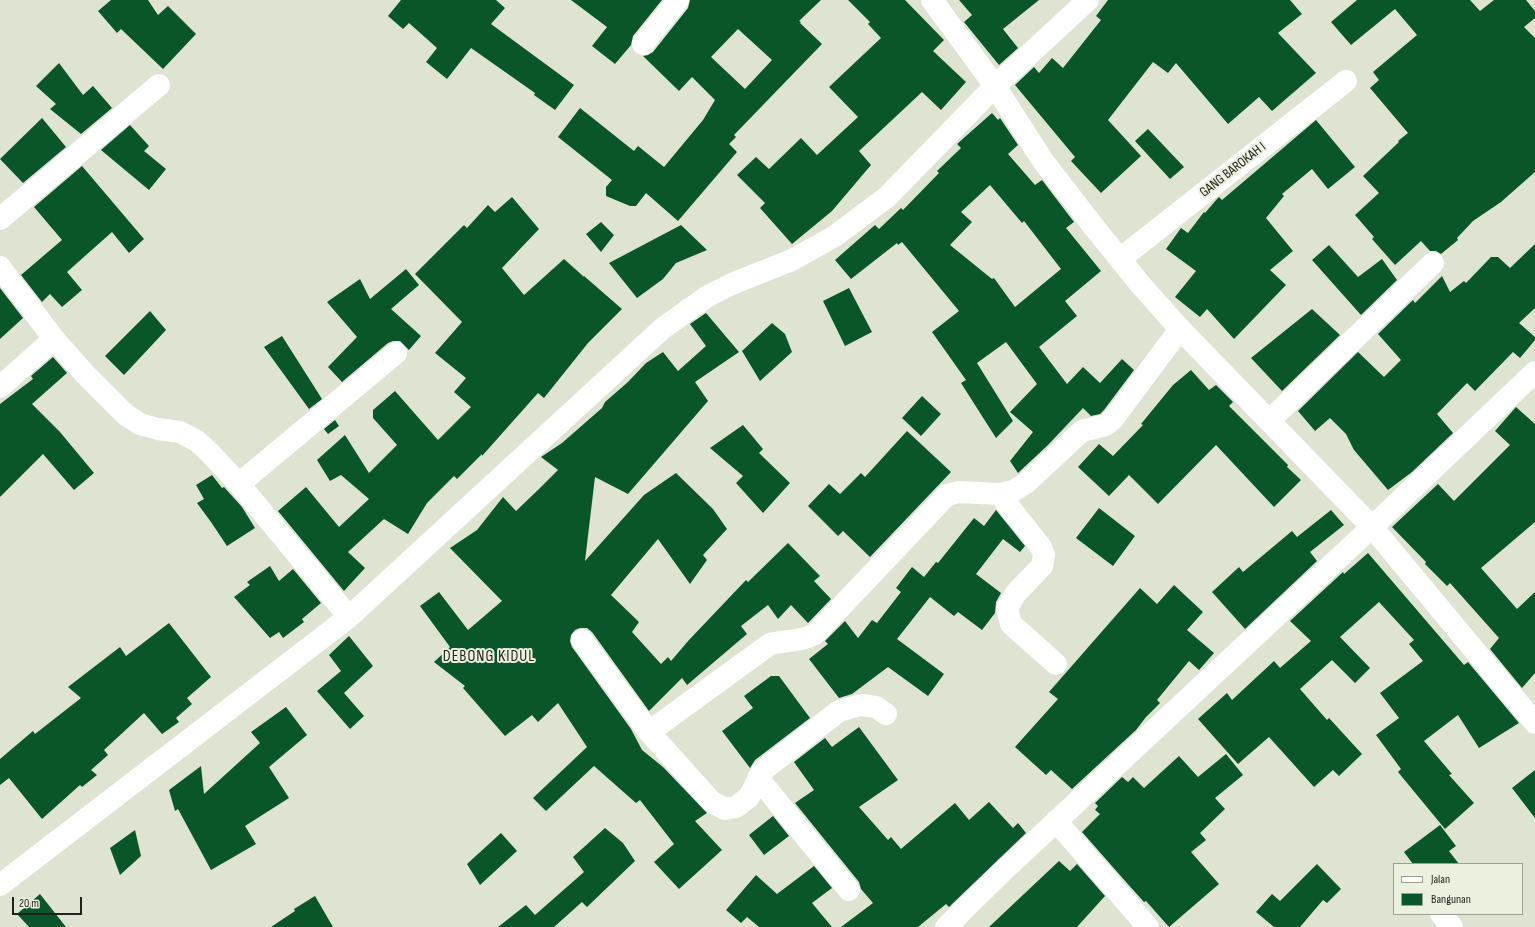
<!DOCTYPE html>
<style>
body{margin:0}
#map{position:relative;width:1535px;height:927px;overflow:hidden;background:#dfe3d2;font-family:"Sofia Sans Condensed",sans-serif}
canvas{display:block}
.legend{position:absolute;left:1393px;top:863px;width:130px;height:52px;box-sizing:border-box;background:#ecf0df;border:1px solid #9b9e91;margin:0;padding:5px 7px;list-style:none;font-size:12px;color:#21221c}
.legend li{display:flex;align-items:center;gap:8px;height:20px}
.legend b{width:20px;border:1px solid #9b9e91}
.scale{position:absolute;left:12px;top:897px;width:70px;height:18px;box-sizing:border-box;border:2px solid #21221c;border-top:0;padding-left:5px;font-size:12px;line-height:14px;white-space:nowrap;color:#21221c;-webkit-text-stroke:3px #ecf0df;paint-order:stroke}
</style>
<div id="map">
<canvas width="1535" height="927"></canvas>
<ul class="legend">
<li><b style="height:5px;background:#fff"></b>Jalan</li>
<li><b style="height:11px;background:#09562a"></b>Bangunan</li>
</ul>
<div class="scale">20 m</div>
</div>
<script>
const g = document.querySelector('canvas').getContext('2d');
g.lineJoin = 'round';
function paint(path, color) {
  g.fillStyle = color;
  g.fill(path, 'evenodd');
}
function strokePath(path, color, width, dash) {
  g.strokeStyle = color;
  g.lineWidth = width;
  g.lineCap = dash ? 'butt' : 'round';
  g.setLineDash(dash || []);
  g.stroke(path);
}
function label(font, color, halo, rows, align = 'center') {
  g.font = font + ' "Sofia Sans Condensed",sans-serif';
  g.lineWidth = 4;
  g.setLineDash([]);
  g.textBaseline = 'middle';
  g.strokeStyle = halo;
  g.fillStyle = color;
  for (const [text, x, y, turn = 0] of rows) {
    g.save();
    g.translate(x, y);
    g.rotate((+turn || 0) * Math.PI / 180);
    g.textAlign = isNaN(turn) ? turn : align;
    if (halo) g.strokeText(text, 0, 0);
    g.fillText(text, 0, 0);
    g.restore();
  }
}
const building = new Path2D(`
 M 111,0 L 148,0 L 158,15 L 168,6 L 196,34 L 163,69 L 121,29 L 117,33 L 98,11 Z
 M 401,0 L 496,0 L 505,8 L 491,24 L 574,85 L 555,110 L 534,95 L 535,93 L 471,48 L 447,79 L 426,62 L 437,48 L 409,23 L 403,29 L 388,16 Z
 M 571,0 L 662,0 L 633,36 L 631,45 L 615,64 L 592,46 L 607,27 Z
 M 690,0 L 821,0 L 799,21 L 801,22 L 800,23 L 822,44 L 734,135 L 736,137 L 729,144 L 737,152 L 678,221 L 646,193 L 636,206 L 630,206 L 606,196 L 606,187 L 612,180 L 558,137 L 580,108 L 634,151 L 638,146 L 664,167 L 703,120 L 715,100 L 692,77 L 679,91 L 643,56 L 648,55 L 653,52 L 688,8 ZM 738,29 L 772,60 L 745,89 L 711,57 Z
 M 848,0 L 905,0 L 944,40 L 933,51 L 966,82 L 941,110 L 922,92 L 859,151 L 871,165 L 832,211 L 792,244 L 760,208 L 765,203 L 737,175 L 756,157 L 769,169 L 801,138 L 817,155 L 858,117 L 829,87 L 881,38 L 868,24 L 870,22 Z
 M 959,0 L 1039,0 L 1003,29 L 1018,48 L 999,65 L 964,22 L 972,15 Z
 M 1108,0 L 1290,0 L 1302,14 L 1278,33 L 1316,73 L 1272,111 L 1259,97 L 1228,124 L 1176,63 L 1168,73 L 1153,62 L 1108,120 L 1141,156 L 1101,193 L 1071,161 L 1075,157 L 1015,85 L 1034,67 L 1039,73 L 1052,58 L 1063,68 L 1101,20 L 1096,16 Z
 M 1357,0 L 1470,0 L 1480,11 L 1494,0 L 1526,0 L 1535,11 L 1535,18 L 1524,27 L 1535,38 L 1535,172 L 1501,202 L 1473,221 L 1457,238 L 1458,240 L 1441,254 L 1436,251 L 1430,251 L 1421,241 L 1395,265 L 1372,239 L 1374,237 L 1355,215 L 1379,193 L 1363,176 L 1399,142 L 1398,141 L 1408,133 L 1370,88 L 1379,80 L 1373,72 L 1417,35 L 1395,9 L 1351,45 L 1331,22 Z
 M 59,63 L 83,95 L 93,86 L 112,108 L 81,134 L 50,109 L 56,104 L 36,86 Z
 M 992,113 L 998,120 L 1000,118 L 1018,145 L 1008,154 L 1035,185 L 1042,180 L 1074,222 L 1066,228 L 1101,271 L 1065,301 L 1077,316 L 1039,347 L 1067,384 L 1083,367 L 1100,383 L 1122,359 L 1134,370 L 1104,410 L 1100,414 L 1091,416 L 1083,408 L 1048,445 L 1018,473 L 1010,461 L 1033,432 L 1010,412 L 1037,384 L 1006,342 L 977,363 L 1013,421 L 996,438 L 961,383 L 966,380 L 932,332 L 959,311 L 902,242 L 898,245 L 897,243 L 851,279 L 835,260 L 875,225 L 879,229 L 901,208 L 903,210 L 939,173 L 937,171 L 961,148 L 957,144 ZM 990,185 L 1022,223 L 1024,221 L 1061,269 L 1015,307 L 994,278 L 992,279 L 950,245 L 972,222 L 961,212 Z
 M 42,118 L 66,147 L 23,183 L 0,159 Z
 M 1316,120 L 1355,167 L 1328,189 L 1312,169 L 1282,194 L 1284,196 L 1266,218 L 1293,251 L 1270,270 L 1286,285 L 1234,339 L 1207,309 L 1200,317 L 1175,297 L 1196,271 L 1166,249 L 1181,228 L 1188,233 L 1204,212 L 1205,213 L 1217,199 L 1219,197 L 1222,200 Z
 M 130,125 L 149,146 L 144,151 L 166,169 L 149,190 L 101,150 Z
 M 1148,129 L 1184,167 L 1170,179 L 1135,141 Z
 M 82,166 L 144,239 L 129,253 L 112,232 L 67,272 L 82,290 L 62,307 L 50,294 L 42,302 L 21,275 L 62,240 L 34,207 Z
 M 512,197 L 539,229 L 502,268 L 524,295 L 564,259 L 583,276 L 582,277 L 584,276 L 622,309 L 588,343 L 544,398 L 538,393 L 482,456 L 482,454 L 457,479 L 454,476 L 427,503 L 408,534 L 384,519 L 348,552 L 365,568 L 344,591 L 278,511 L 306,487 L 339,527 L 369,499 L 341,475 L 330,481 L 317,460 L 345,435 L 369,473 L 397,445 L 373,418 L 373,410 L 395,391 L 438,440 L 471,407 L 454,392 L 466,378 L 435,353 L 462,322 L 415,274 L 464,225 L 467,228 L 488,205 L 495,212 Z
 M 601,222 L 614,235 L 601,252 L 586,234 Z
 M 681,225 L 707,250 L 676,263 L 663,279 L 637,298 L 609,263 Z
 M 1535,244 L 1535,308 L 1519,323 L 1535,337 L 1535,340 L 1520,358 L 1513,352 L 1475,391 L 1467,383 L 1437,414 L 1453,433 L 1412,472 L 1388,490 L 1354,450 L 1346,434 L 1330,418 L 1315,431 L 1298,411 L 1358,352 L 1384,377 L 1401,360 L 1378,334 L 1413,300 L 1415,303 L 1442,276 L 1450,292 L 1464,281 L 1466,283 L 1491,257 L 1498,257 L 1510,268 Z
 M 1329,245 L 1358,277 L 1382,259 L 1397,280 L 1361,315 L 1312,260 Z
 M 406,269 L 419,285 L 391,309 L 421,336 L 409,350 L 400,341 L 393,341 L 388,343 L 342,382 L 328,367 L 357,337 L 327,302 L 360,279 L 370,299 Z
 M 0,288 L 23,318 L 0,339 Z
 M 849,288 L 872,332 L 845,346 L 823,301 Z
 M 1312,309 L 1340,335 L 1282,391 L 1251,358 Z
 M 150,311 L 166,330 L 124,375 L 105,356 Z
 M 706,313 L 739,352 L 695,382 L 708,401 L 628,494 L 595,477 L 585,561 L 644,495 L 676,473 L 713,509 L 727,529 L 703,555 L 707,560 L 690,584 L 658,539 L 611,595 L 639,622 L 632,632 L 661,664 L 668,657 L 671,661 L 689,640 L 746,580 L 748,582 L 788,543 L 820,576 L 814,581 L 831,599 L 808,623 L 791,605 L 778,619 L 768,605 L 741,626 L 747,634 L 687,685 L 682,678 L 649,711 L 592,632 L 587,628 L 580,628 L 575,630 L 571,635 L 570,641 L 572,647 L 631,729 L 642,750 L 663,767 L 707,813 L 695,821 L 722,850 L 679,889 L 654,862 L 674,844 L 640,800 L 636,803 L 594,766 L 546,811 L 533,798 L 587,747 L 558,703 L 538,722 L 532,715 L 505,736 L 463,688 L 465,686 L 434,662 L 450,647 L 420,606 L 439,592 L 468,630 L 502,601 L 450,548 L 477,530 L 503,497 L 516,511 L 539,489 L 558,470 L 541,457 L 562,443 L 602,408 L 605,402 L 628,382 L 646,363 L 663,352 L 678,371 L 706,346 L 690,324 Z
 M 772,323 L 785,334 L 792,352 L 760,381 L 742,351 Z
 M 282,336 L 322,399 L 309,409 L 264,347 Z
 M 53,357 L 67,373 L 32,404 L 60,432 L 94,473 L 74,490 L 43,454 L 0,497 L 0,404 L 33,379 L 31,376 Z
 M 1191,370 L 1209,390 L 1216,385 L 1233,402 L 1229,406 L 1288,465 L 1287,467 L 1301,480 L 1274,507 L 1216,445 L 1158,504 L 1129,475 L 1109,496 L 1078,467 L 1099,444 L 1113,456 L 1143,425 L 1141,424 L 1173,385 Z
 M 922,396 L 941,414 L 921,436 L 902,418 Z
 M 1516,407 L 1535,424 L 1535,522 L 1481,568 L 1517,609 L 1535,592 L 1535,673 L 1522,688 L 1490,649 L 1499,638 L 1450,583 L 1447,586 L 1425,564 L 1426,562 L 1392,527 L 1438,484 L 1454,501 L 1510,445 L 1495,431 Z
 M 335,420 L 339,426 L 328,434 L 324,429 Z
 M 743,425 L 763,449 L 759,453 L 790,483 L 763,513 L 736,483 L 743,476 L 710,448 Z
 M 907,431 L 951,472 L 870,557 L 843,531 L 838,536 L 808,506 L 829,484 L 840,494 L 861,473 L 865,477 Z
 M 212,475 L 222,488 L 224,487 L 242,507 L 255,528 L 227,546 L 211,522 L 197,503 L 204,499 L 196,485 Z
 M 1099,508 L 1135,536 L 1113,566 L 1076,538 Z
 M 996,510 L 1025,546 L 1020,552 L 1003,539 L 976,574 L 1001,593 L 996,602 L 995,613 L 982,630 L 958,612 L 954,616 L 930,597 L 897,639 L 944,674 L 928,696 L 888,667 L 852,694 L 839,698 L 809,659 L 828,644 L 825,641 L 845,621 L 858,638 L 872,620 L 877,623 L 901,592 L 896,588 L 912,567 L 924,577 L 936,562 L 938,563 L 974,518 L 984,526 Z
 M 1331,510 L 1344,525 L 1310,552 L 1317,561 L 1245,629 L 1212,592 L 1239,567 L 1243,572 L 1292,531 L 1297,537 Z
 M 1368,553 L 1464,665 L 1468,662 L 1519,723 L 1479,748 L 1458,715 L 1424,741 L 1452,774 L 1449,775 L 1474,803 L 1445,829 L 1398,772 L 1401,769 L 1376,735 L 1399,718 L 1380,693 L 1423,661 L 1409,644 L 1414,640 L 1379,602 L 1340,637 L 1370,668 L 1355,683 L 1332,660 L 1300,689 L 1327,720 L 1329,718 L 1362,754 L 1339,776 L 1333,770 L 1314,787 L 1269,737 L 1238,764 L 1198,719 L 1227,693 L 1232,700 L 1274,661 L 1280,668 L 1311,641 L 1290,621 L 1343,572 L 1344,574 Z
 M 270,566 L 279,581 L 293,569 L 321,603 L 302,619 L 304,622 L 283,638 L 279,632 L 270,638 L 234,597 L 250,585 L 247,582 Z
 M 1174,585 L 1203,612 L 1187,630 L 1214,653 L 1199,670 L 1189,661 L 1157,700 L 1160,703 L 1146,717 L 1136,730 L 1072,789 L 1051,770 L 1046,775 L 1015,747 L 1058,699 L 1049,692 L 1140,588 L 1157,604 Z
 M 169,623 L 211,677 L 187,698 L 192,704 L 176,718 L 179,722 L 162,734 L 144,713 L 104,750 L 108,755 L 91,770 L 97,775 L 82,787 L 80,785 L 42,819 L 9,778 L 0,785 L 0,759 L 33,731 L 35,734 L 81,698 L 68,687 L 120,647 L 126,656 Z
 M 349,636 L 373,666 L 344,693 L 364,716 L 350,729 L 317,691 L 341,671 L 329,655 Z
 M 771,676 L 779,676 L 810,718 L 755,760 L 750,768 L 722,731 L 753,708 L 744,696 Z
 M 286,707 L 307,735 L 269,767 L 289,798 L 245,826 L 256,844 L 211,870 L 178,809 L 175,811 L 169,790 L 201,766 L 204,794 L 260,743 L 251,732 Z
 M 859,727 L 898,780 L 859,807 L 888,840 L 891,837 L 901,849 L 955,803 L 969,820 L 989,802 L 1013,828 L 1018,823 L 1026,833 L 949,907 L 946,904 L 918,927 L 841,927 L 873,903 L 861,889 L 859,882 L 795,803 L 814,790 L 794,762 L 825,738 L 832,747 Z
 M 1226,754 L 1243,775 L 1215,798 L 1225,809 L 1200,833 L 1206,840 L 1191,852 L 1219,884 L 1169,927 L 1146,901 L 1144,902 L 1126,882 L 1082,832 L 1100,814 L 1095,810 L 1098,806 L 1095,803 L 1122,777 L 1128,782 L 1133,777 L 1144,788 L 1179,756 L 1198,777 Z
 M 1535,770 L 1535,818 L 1512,788 Z
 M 773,816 L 789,836 L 764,855 L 749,835 Z
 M 1440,825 L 1456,846 L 1449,851 L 1459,864 L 1413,864 L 1404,852 Z
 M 605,828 L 623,843 L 635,861 L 587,907 L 582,902 L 554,927 L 498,927 L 526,905 L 535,915 L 584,872 L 573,857 Z
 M 135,830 L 141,856 L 120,875 L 110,848 Z
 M 501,833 L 517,851 L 480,885 L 467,864 Z
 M 1059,861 L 1070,871 L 1077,864 L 1105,896 L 1077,927 L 989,927 Z
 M 1317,864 L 1341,889 L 1327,903 L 1323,900 L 1300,927 L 1274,927 L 1256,912 L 1272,894 L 1280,901 Z
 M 814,866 L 832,888 L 812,903 L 832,927 L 759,927 L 747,917 L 741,923 L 726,910 L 756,875 L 777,894 Z
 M 40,894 L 66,927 L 29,927 L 17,914 Z
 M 315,896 L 333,927 L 271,927 L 295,911 L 294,909 Z`);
const minor = new Path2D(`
 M 932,0 L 995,86 L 1043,161 L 1094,227 L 1140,284 L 1180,329 L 1372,527 L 1535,723
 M 643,44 L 678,0
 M 0,219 L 159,85
 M 1120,259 L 1346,81
 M 0,267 L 54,339 L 84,373 L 126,415 L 140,424 L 158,429 L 180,432 L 197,441 L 209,452 L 239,484 L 349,617
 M 0,387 L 54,339
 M 1270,420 L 1433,263
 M 239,484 L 396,353
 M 999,494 L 1041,547 L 1044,555 L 1042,566 L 1016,593 L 1007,608 L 1011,624 L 1056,664
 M 582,640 L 649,732 L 712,802 L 725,809 L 736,807 L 749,797 L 763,770 L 839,711 L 861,705 L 876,707 L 886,714
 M 649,732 L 770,644 C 786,640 801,642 815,634 L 947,495 L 959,492 L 999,494 L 1013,491 L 1026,483 L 1082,431 L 1106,425 L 1113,419 L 1180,329
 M 758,778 L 849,890
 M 1056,821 L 1148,927
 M 0,885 L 349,617 L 663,328 L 708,296 L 734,283 L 792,260 L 835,236 L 887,197 L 995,86 L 1088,0
 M 1441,914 L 1452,927
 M 946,927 L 1003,871 L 1372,527 L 1535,372`);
const streetNames = [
 ["GANG BAROKAH I",1233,170,-38]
];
const quarterNames = [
 ["DEBONG KIDUL",489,657]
];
paint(building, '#09562a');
strokePath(minor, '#fff', 22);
label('14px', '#21221c', '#ecf0df', streetNames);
g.letterSpacing = '1px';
label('16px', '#21221c', '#ecf0df', quarterNames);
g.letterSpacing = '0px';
</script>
